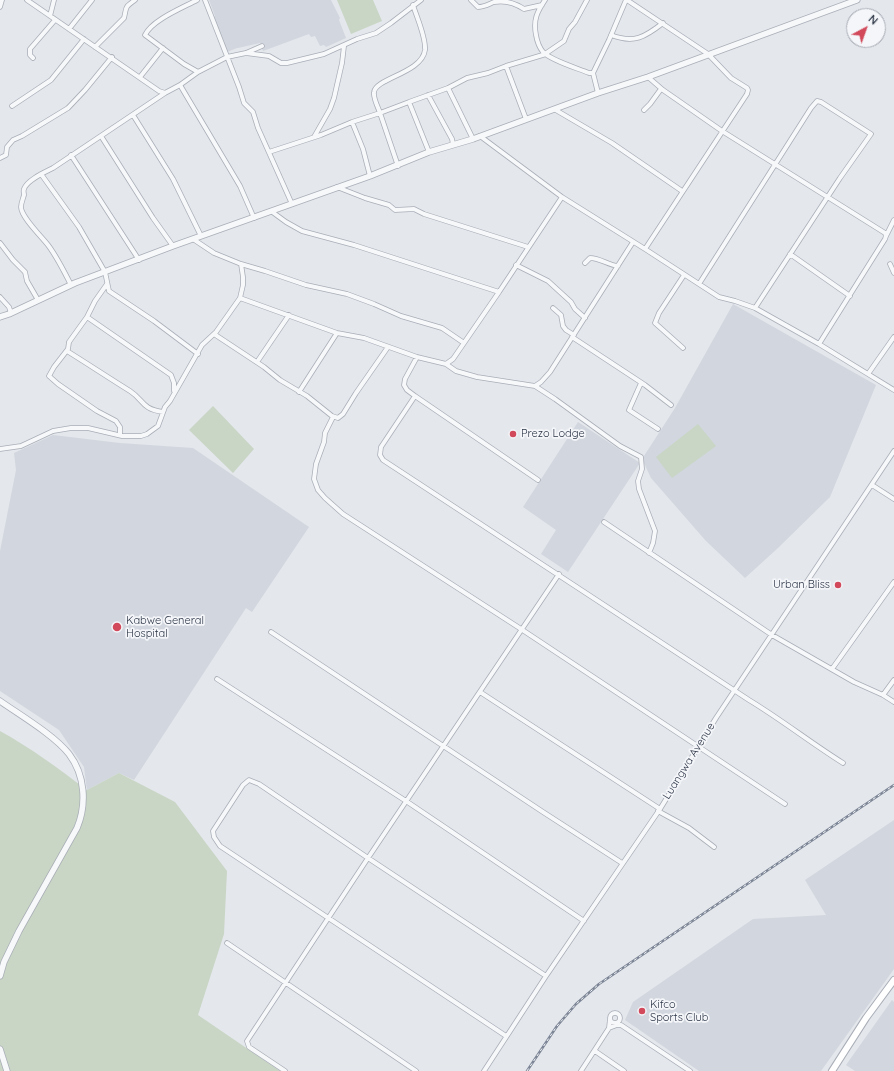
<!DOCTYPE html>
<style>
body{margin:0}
#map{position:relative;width:894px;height:1071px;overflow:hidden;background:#e4e7ec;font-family:Quicksand,sans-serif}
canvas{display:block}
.north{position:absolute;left:846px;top:8px;width:40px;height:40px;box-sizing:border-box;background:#f4f6f9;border:1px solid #a4a8b1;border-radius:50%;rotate:41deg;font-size:11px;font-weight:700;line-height:16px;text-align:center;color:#2b3445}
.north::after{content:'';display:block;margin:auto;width:14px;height:18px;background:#d1495b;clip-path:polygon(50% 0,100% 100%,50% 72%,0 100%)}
</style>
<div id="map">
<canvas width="894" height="1071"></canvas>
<div class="north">N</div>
</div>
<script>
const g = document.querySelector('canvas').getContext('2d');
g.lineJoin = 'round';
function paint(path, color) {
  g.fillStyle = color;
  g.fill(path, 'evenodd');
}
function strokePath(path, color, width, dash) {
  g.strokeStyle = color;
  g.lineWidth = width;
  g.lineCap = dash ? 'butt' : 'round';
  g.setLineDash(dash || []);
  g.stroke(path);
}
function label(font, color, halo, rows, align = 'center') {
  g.font = font + ' Quicksand,sans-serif';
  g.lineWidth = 3.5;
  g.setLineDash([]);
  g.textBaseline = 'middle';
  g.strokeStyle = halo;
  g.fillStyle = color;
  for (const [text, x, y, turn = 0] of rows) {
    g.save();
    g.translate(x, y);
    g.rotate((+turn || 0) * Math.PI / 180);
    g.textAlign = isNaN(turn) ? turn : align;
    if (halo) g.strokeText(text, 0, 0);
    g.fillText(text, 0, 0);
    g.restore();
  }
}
const built = new Path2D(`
 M 209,0 L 331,0 L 340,18 L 339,20 L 346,38 L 326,47 L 324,45 L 320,46 L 315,36 L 311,37 L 309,34 L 263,51 L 260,43 L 238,48 L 237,48 L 227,52 L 214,17 L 215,16 Z
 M 733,304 L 876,385 L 830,497 L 778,548 L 745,578 L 706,541 L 651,478 L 642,459 L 675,408 Z
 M 578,422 L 640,463 L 568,572 L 541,554 L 556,530 L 523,507 Z
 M 53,435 L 120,443 L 193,448 L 309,527 L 252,612 L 246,608 L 134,780 L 119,773 L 87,790 L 84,767 L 59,730 L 0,691 L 0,551 L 16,470 L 14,453 Z
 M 894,820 L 894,969 L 821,1071 L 699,1071 L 625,1020 L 633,1002 L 753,919 L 826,915 L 805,880 Z
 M 892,1000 L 894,1002 L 894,1071 L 855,1071 L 846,1065 Z`);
const green = new Path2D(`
 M 337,0 L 373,0 L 382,21 L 351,34 Z
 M 213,406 L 254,449 L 233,473 L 189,430 Z
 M 698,424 L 716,446 L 672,478 L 656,457 Z
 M 0,731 C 31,748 59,769 87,790 L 119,773 L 175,802 L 227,871 L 224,934 L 198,1015 L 280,1071 L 0,1071 Z`);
const minor = new Path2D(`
 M 27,0 L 159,91 L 165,93 L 180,85 L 198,72 L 227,57 L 246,53 L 262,46
 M 197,0 C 182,8 152,20 145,35 L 184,64 L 198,72
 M 205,0 L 239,87 L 244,103 L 253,112 L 258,128 L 292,204
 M 471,0 L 478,7 C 484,7 489,4 494,2 C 505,0 515,3 524,9 L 542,5
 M 545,0 C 537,12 533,20 536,35 C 537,41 539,47 543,52 C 552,61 577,68 589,73 L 593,73
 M 627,0 L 708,54 L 731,78 L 747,88 L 748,90 L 747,94 L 645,249
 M 0,7 L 2,0
 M 50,16 L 54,0
 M 69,29 L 92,0
 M 611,35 C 634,44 645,37 663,23
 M 95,47 L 124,18 C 127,6 124,8 135,0
 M 246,53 L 269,56 L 281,63 L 287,63 L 324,54 L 357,39 L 376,33 L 391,23 L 421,0
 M 545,54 L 564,41 L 569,29 L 575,22 L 587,0
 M 33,58 L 30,55 L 30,49 L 55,20
 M 506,66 L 526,119
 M 140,77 L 163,48
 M 648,77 L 663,90 L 722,131 L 885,233 L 886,236 L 885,239 L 819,344
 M 180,85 L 240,186 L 254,218
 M 448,88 L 473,139
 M 598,93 L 593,73 L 609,40 L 626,0
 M 428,95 L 452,139 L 453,144
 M 12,106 L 51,80 L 84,39
 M 554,109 L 612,143 L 682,191
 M 644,110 L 650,104 L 661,89
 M 133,115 L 173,179 L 201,236
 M 101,136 L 153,218 L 173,246
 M 480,136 L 562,197 L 645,249 L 719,297 L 735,301 L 755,308 L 819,344 L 894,390
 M 314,137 L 330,109 L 334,98 L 342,63 L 344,46
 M 269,152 L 321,135 L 352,122
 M 429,152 L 409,102 L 448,88 L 467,78 L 488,73 L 506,66 L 546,54
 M 71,155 L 139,260
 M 0,158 L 6,155 L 7,147 L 13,140 L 22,136 L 68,108 L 85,90 L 112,57
 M 398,166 L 380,113 L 409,102
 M 41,174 L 79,227 L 105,272 L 109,291 L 154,321 L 198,354
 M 370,176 L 363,149 L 352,122 L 380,113 C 378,107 373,98 374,92 C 376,78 422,73 425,50 C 426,37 417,18 413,5
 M 337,187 L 365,198 L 389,205 L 395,210 L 414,209 L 424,214 L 528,247
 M 271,211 L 286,222 L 302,231 L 354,245 L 499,292 L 562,197
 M 886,236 L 894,220
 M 193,239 L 214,253 L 241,264 L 265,271 L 306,285 L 347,294 L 374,304 L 401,316 L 442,328 L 464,343
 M 0,243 L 13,260 L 25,272 L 27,281 L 38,300
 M 790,254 L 850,296
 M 585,263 L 590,258 C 600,258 608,265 618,266
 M 890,264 L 894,273
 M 516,265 L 548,281 L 571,302 L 575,309 L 585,318
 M 107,284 L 95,301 L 87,317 L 171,375 L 174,383 L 174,391
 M 699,284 L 811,108 L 817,101 L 821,102 L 871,134 L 840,178 L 755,308
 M 71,285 C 64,271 57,257 48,245 C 42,237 21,217 21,207 C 21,203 23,199 24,195 C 24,193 23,191 24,189 C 27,180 45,172 53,168 L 165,93
 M 0,297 L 9,307 L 11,313
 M 240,298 L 337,333 L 364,338 L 417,357 L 446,364 L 453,359 L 499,292
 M 553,308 L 561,315 L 563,326 L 566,330 L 574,335
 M 87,317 L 74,335 L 69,342 L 68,349 L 54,367 L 49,376 L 58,384 L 97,411 L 116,421 L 120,427 L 120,435
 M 214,334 L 264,367 L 280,380 L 307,396 L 332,416 L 338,418 L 343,414 L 356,393 L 388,347
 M 572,337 L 645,385 L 671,405
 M 683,348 L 655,323 L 659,313 L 684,275
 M 67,351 C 88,364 109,378 130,391 C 144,400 141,409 163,412
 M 257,362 L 289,315
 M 446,364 L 456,371 L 477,377 L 535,386 L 541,382 L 550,372 L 633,242
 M 868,374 L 894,337
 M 641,383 L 629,410 L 658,429
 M 535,386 L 555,399 L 620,446 L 641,457 L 642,469 L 638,481 L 639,489 L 655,531 L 653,543 L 649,553
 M 299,392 L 337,333
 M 415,396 L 407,390 L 404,385 L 405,379 L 417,357
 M 333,417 L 325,433 L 324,442 L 316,464 L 314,479 L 318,490 L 325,498 L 343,514 L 521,629 L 785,804
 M 0,449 L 21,446 L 53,431 L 71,428 L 88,428 L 122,436 L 141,436 L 147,434 L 158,426 L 165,407 L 170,401 L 202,345 L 216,332 L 240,298 L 243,285 L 243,277 L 241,264
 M 538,480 L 415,396 L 381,447 L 380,455 L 383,460 L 749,700 C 782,720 811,743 843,763
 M 872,485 L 894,499
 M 604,522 L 772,635 L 854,682 L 883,695 L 894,702
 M 271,632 L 543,812 L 622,863
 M 832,669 L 894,582
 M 217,679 L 406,801 L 584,921
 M 480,692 L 660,809
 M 883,695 L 894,680
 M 658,811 L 689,828 L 714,847
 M 227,943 L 416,1071
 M610 1018a5 5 0 1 1 10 0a5 5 0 1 1-10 0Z
 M 609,1028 L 617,1025 L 621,1025 L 690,1071
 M 506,1036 L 220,846 L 214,837 L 213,831 L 243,785 L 249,780 L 259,784 L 368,858 L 546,976
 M 595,1051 L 624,1071
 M 285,1071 L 249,1047 L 247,1041 L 368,858 L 559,574
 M 484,1071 L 546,976 L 660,809 L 716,718 L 894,451
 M 581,1071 L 609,1028 L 610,1019`);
const tertiary = new Path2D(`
 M 0,317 L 9,314 L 75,283 L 173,246 L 370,176 L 429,152 L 473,139 L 598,93 L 648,77 L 857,0
 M 0,701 C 20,715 54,735 69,754 C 85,775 87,804 77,828 L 19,931 L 4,962 L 0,976
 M 0,1049 L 7,1071`);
const secondary = new Path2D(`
 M 832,1071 L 866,1018 L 894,980`);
const rail = new Path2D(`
 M 527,1071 L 557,1026 L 576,1004 L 599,984 L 894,785`);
const markers = [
 [513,434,4,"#d1495b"],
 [838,585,4,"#d1495b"],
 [117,627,5,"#d1495b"],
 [642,1011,4,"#d1495b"]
];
const poiNames = [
 ["Prezo Lodge",521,434],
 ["Urban Bliss",830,585,"right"],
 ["Kabwe General",126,621],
 ["Hospital",126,634],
 ["Kifco",650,1005],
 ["Sports Club",650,1018]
];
const streetNames = [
 ["Luangwa Avenue",689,761,-58]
];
paint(built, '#d2d6de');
paint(green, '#c9d6c5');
strokePath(minor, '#a9aeb7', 5.5);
strokePath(tertiary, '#a9aeb7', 7);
strokePath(secondary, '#a9aeb7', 8);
strokePath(minor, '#f7f8fa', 4);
strokePath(tertiary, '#f7f8fa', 5.5);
strokePath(secondary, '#fff', 6);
strokePath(rail, '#7d8696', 2.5);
strokePath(rail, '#f4f6f9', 1, [3]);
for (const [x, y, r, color] of markers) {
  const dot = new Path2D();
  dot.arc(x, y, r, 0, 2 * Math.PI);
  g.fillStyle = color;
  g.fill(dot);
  strokePath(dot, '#f4f6f9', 1.5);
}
label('11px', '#2b3445', '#f4f6f9', poiNames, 'left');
label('11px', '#2b3445', '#f4f6f9', streetNames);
</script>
